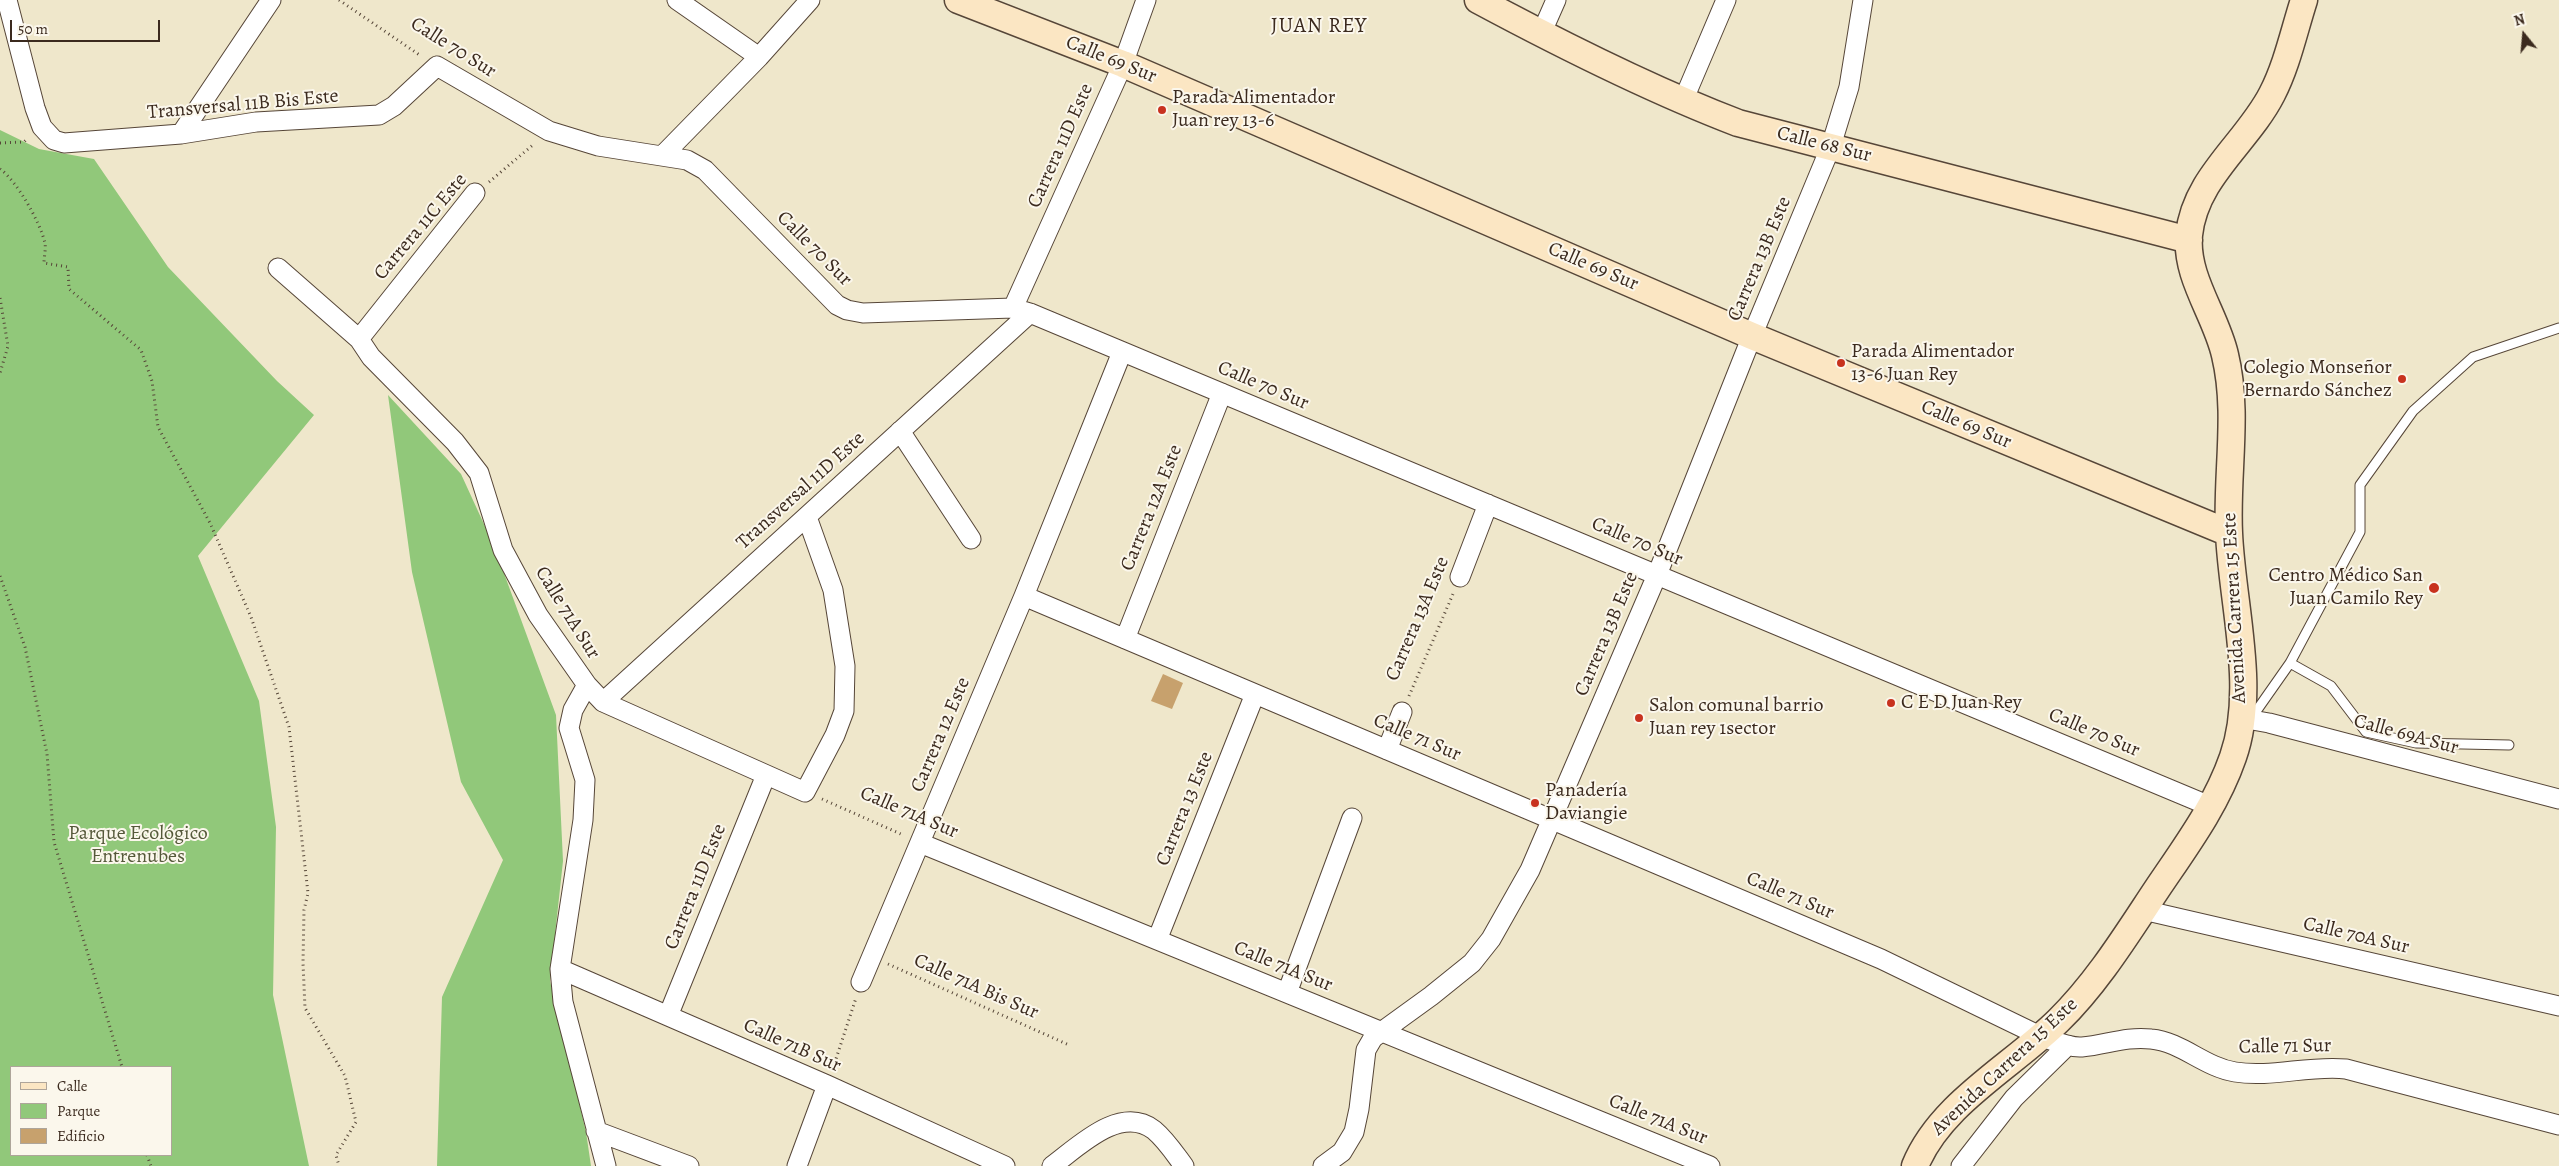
<!DOCTYPE html>
<meta charset="utf-8">
<style>
body{margin:0}
#map{position:relative;width:2559px;height:1166px;overflow:hidden;background:#efe7cb;font-family:Alegreya,serif}
canvas{display:block}
.legend{position:absolute;left:10px;top:1066px;width:162px;height:90px;box-sizing:border-box;background:#fbf7ec;border:1px solid #aea59a;margin:0;padding:6px 9px;list-style:none;font-size:15px;color:#3b2a1e}
.legend li{display:flex;align-items:center;gap:10px;height:25px}
.legend b{width:25px;border:1px solid #aea59a}
.north{position:absolute;left:2499px;top:10px;width:50px;height:50px;-webkit-text-stroke:4px #fbf7ec;paint-order:stroke;rotate:343deg;font-size:14px;font-weight:700;line-height:20px;text-align:center;color:#3b2a1e}
.north::after{content:'';display:block;margin:auto;width:18px;height:22px;background:#3b2a1e;clip-path:polygon(50% 0,100% 100%,50% 72%,0 100%)}
.scale{position:absolute;left:10px;top:20px;width:150px;height:22px;box-sizing:border-box;border:2px solid #3b2a1e;border-top:0;padding-left:6px;font-size:15px;line-height:18px;white-space:nowrap;color:#3b2a1e;-webkit-text-stroke:4px #fbf7ec;paint-order:stroke}
</style>
<div id="map">
<canvas width="2559" height="1166"></canvas>
<ul class="legend">
<li><b style="height:6px;background:#fbe6c3"></b>Calle</li>
<li><b style="height:14px;background:#91c87a"></b>Parque</li>
<li><b style="height:14px;background:#c7a16d"></b>Edificio</li>
</ul>
<div class="north">N</div>
<div class="scale">50 m</div>
</div>
<script>
const g = document.querySelector('canvas').getContext('2d');
g.lineJoin = 'round';
function paint(path, color) {
  g.fillStyle = color;
  g.fill(path, 'evenodd');
}
function strokePath(path, color, width, dash) {
  g.strokeStyle = color;
  g.lineWidth = width;
  g.lineCap = dash ? 'butt' : 'round';
  g.setLineDash(dash || []);
  g.stroke(path);
}
function label(font, color, halo, rows, align = 'center') {
  g.font = font + ' Alegreya,serif';
  g.lineWidth = 4;
  g.setLineDash([]);
  g.textBaseline = 'middle';
  g.strokeStyle = halo;
  g.fillStyle = color;
  for (const [text, x, y, turn = 0] of rows) {
    g.save();
    g.translate(x, y);
    g.rotate((+turn || 0) * Math.PI / 180);
    g.textAlign = isNaN(turn) ? turn : align;
    if (halo) g.strokeText(text, 0, 0);
    g.fillText(text, 0, 0);
    g.restore();
  }
}
const green = new Path2D(`
 M 0,130 L 39,149 L 94,159 L 168,267 L 277,381 L 314,415 L 198,556 L 259,701 L 276,827 L 273,995 L 309,1166 L 0,1166 ZM 171,1067 L 171,1155 L 11,1155 L 11,1067 Z
 M 388,395 L 461,474 L 494,546 L 556,715 L 563,861 L 550,981 L 586,1132 L 591,1166 L 437,1166 L 442,997 L 503,860 L 461,782 L 412,572 Z`);
const building = new Path2D(`
 M 1163,674 L 1183,683 L 1172,709 L 1151,701 Z`);
const path = new Path2D(`
 M 339,0 L 421,56
 M 0,143 L 24,142 L 28,138
 M 0,169 C 17,181 40,222 45,243 C 46,249 44,257 44,263 L 68,267 L 69,289 L 141,350 L 152,381 L 158,427 L 210,523 L 251,617 L 289,727 L 308,893 L 304,910 L 303,963 L 305,1008 L 345,1076 L 356,1122 L 336,1155 L 339,1166
 M 489,182 L 534,144
 M 0,298 L 8,346 L 0,373
 M 0,576 L 25,647 L 47,754 L 54,842 L 122,1067
 M 1409,696 L 1453,594
 M 822,799 L 903,835
 M 888,964 L 1069,1045
 M 833,1068 L 856,998
 M 147,1155 L 151,1166`);
const lane = new Path2D(`
 M 2290,663 L 2331,686 L 2366,732 L 2416,743 L 2509,745
 M 2250,720 L 2290,663 L 2360,532 L 2360,485 L 2413,411 L 2473,357 L 2559,328`);
const street = new Path2D(`
 M 7,0 L 35,108 L 42,127 L 54,140 L 64,143 L 181,134 L 256,122 L 379,115 L 394,106 L 437,66 L 549,131 L 598,146 L 687,160 L 705,170 L 837,305 L 847,310 L 863,313 L 1013,308 L 1030,313 L 2212,807
 M 677,0 L 759,57
 M 1541,34 L 1556,0
 M 1683,101 L 1726,0
 M 181,134 L 271,0
 M 663,155 L 759,57 L 810,0
 M 278,268 L 359,339 L 371,357 L 455,442 L 479,473 L 503,550 L 538,615 L 587,685 L 603,702 L 805,792 L 835,735 L 844,711 L 845,666 L 833,590 L 807,517
 M 1013,308 L 1123,64 L 1146,0
 M 359,339 L 475,193
 M 900,431 L 971,539
 M 1460,577 L 1488,504
 M 1024,596 L 1881,959 L 2042,1037 C 2055,1041 2069,1048 2082,1047 C 2106,1045 2126,1036 2151,1039 C 2182,1042 2204,1067 2235,1072 C 2271,1078 2309,1065 2346,1069 L 2559,1125
 M 1125,639 L 1222,393
 M 587,685 L 573,710 L 569,728 L 585,780 L 583,820 L 560,969 L 563,1002 L 606,1166
 M 603,702 L 1030,313
 M 2241,718 L 2269,723 L 2559,799
 M 1387,750 L 1402,712
 M 920,843 L 1710,1166
 M 2143,910 L 2559,1006
 M 1157,940 L 1255,694
 M 560,969 L 827,1085 L 1005,1166
 M 861,982 L 1024,596 L 1122,352
 M 1287,993 L 1352,818
 M 668,1016 L 766,775
 M 596,1131 L 689,1166
 M 797,1166 L 827,1085
 M 1052,1166 C 1078,1147 1120,1104 1154,1130 C 1166,1140 1175,1154 1184,1166
 M 1323,1166 L 1342,1152 L 1354,1132 L 1359,1109 L 1366,1050 L 1373,1038 L 1431,996 L 1472,963 L 1491,939 L 1530,870 L 1657,575 L 1752,336 L 1831,146 L 1849,87 L 1863,0
 M 1961,1166 L 2014,1098 L 2068,1045`);
const secondary = new Path2D(`
 M 958,0 L 1123,64 L 1752,336 L 2229,533
 M 1478,0 C 1562,45 1649,89 1738,123 L 2189,240
 M 1915,1166 C 1940,1104 2011,1067 2058,1021 C 2097,983 2127,934 2157,889 C 2186,846 2216,806 2233,757 C 2257,689 2232,604 2229,533 C 2226,474 2239,413 2225,355 C 2216,315 2185,277 2189,235 C 2195,177 2247,143 2272,94 C 2287,65 2294,31 2304,0`);
const markers = [
 [1162,110,5,"#c8321e"],
 [1841,363,5,"#c8321e"],
 [2402,379,5,"#c8321e"],
 [2434,588,6,"#c8321e"],
 [1891,703,5,"#c8321e"],
 [1639,718,5,"#c8321e"],
 [1535,803,5,"#c8321e"]
];
const streetNames = [
 ["Calle 70 Sur",453,48,32],
 ["Calle 69 Sur",1111,60,22],
 ["Transversal 11B Bis Este",243,105,-5],
 ["Calle 68 Sur",1824,145,14],
 ["Carrera 11D Este",1061,146,-66],
 ["Carrera 11C Este",421,227,-50],
 ["Calle 70 Sur",814,249,45],
 ["Carrera 13B Este",1760,259,-67],
 ["Calle 69 Sur",1593,267,23],
 ["Calle 70 Sur",1263,386,23],
 ["Calle 69 Sur",1966,425,23],
 ["Transversal 11D Este",801,491,-42],
 ["Carrera 12A Este",1152,508,-68],
 ["Calle 70 Sur",1637,542,23],
 ["Avenida Carrera 15 Este",2235,608,-93],
 ["Calle 71A Sur",567,613,58],
 ["Carrera 13A Este",1418,619,-67],
 ["Carrera 13B Este",1607,634,-67],
 ["Calle 70 Sur",2094,733,23],
 ["Carrera 12 Este",941,735,-67],
 ["Calle 69A Sur",2406,735,15],
 ["Calle 71 Sur",1417,738,23],
 ["Carrera 13 Este",1185,809,-68],
 ["Calle 71A Sur",909,813,23],
 ["Carrera 11D Este",696,887,-68],
 ["Calle 71 Sur",1790,896,23],
 ["Calle 70A Sur",2356,936,13],
 ["Calle 71A Sur",1283,967,22],
 ["Calle 71A Bis Sur",976,987,24],
 ["Calle 71B Sur",792,1046,24],
 ["Calle 71 Sur",2285,1047,-1],
 ["Avenida Carrera 15 Este",2005,1067,-43],
 ["Calle 71A Sur",1658,1120,22]
];
const poiNames = [
 ["Parada Alimentador",1172,98],
 ["Juan rey 13-6",1172,121],
 ["Parada Alimentador",1851,352],
 ["13-6 Juan Rey",1851,375],
 ["Colegio Monseñor",2392,368,"right"],
 ["Bernardo Sánchez",2392,391,"right"],
 ["Centro Médico San",2423,576,"right"],
 ["Juan Camilo Rey",2423,599,"right"],
 ["C E D Juan Rey",1901,703],
 ["Salon comunal barrio",1649,706],
 ["Juan rey 1sector",1649,729],
 ["Panadería",1545,791],
 ["Daviangie",1545,814]
];
const parkNames = [
 ["Parque Ecológico",138,834],
 ["Entrenubes",138,857]
];
const neighbourhoodNames = [
 ["JUAN REY",1319,27]
];
paint(green, '#91c87a');
paint(building, '#c7a16d');
strokePath(lane, '#564638', 11);
strokePath(street, '#564638', 21);
strokePath(secondary, '#564638', 29);
strokePath(path, '#564638', 3, [1, 4]);
strokePath(lane, '#fff', 9);
strokePath(street, '#fff', 19);
strokePath(secondary, '#fbe6c3', 26);
for (const [x, y, r, color] of markers) {
  const dot = new Path2D();
  dot.arc(x, y, r, 0, 2 * Math.PI);
  g.fillStyle = color;
  g.fill(dot);
  strokePath(dot, '#fbf7ec', 2);
}
label('20px', '#3b2a1e', '#fbf7ec', streetNames);
label('20px', '#3b2a1e', '#fbf7ec', poiNames, 'left');
label('20px', '#55593a', '#fbf7ec', parkNames);
g.letterSpacing = '1px';
label('21px', '#3b2a1e', '#fbf7ec', neighbourhoodNames);
g.letterSpacing = '0px';
</script>
